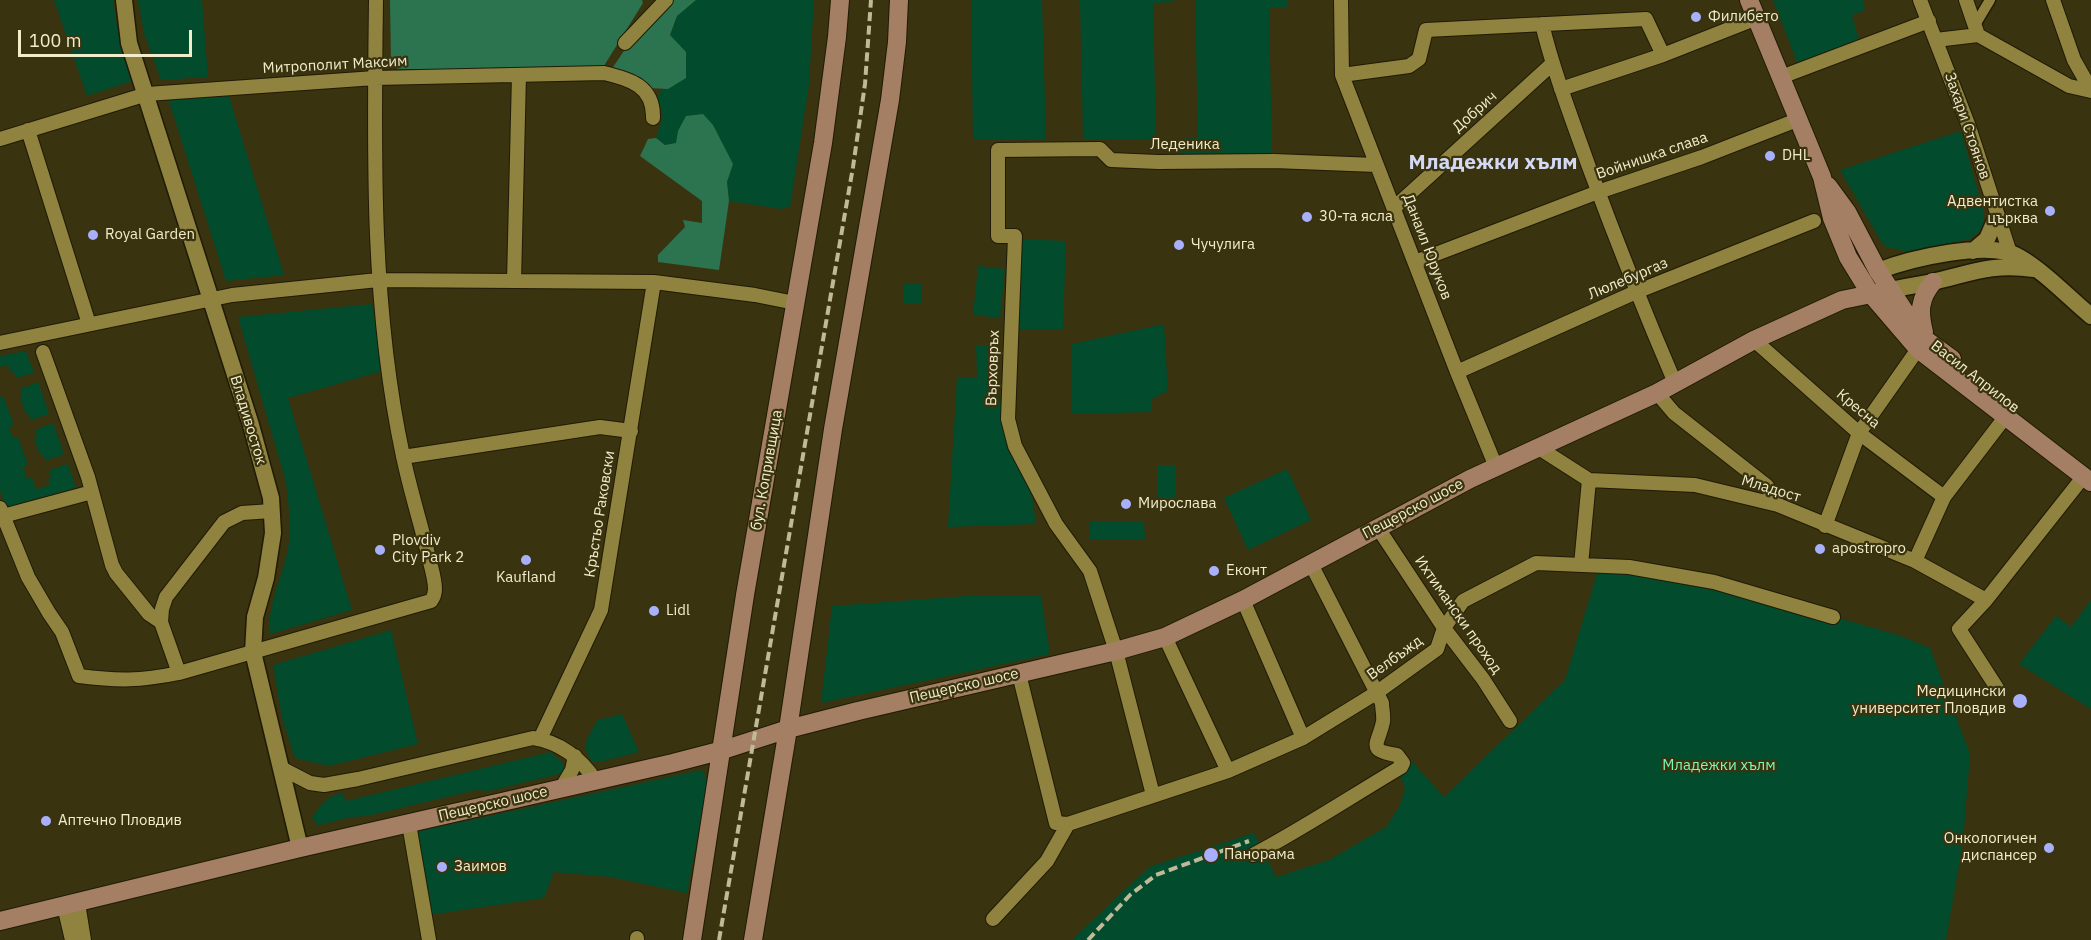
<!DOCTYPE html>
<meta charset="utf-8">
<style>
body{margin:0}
#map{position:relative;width:2091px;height:940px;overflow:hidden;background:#3a330f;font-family:"IBM Plex Sans",sans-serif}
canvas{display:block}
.scale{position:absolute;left:18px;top:30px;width:174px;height:27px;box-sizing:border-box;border:3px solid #f2ecca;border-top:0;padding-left:8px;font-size:18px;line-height:21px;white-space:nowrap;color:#f2ecca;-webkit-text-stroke:4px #3a330f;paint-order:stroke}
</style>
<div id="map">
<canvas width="2091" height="940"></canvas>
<div class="scale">100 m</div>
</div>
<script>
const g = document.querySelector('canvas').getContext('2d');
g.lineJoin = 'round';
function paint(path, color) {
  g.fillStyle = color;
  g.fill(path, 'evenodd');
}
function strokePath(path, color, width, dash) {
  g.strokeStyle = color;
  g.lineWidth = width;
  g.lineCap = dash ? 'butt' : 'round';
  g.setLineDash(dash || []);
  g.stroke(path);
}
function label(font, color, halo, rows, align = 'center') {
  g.font = font + ' "IBM Plex Sans",sans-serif';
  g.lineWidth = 4.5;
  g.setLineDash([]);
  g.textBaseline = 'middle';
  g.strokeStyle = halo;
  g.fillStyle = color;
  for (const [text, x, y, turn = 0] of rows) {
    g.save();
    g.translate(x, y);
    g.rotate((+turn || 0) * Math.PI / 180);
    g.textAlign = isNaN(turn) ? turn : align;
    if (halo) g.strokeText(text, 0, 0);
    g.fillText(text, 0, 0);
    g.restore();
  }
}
const green = new Path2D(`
 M 54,0 L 113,0 L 117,27 L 132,81 L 87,96 Z
 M 138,0 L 202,0 L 208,77 L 161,80 L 144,33 Z
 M 696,0 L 814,0 L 809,84 L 790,207 L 781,209 L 729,201 L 727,182 L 733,164 L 723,148 L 678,131 L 677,143 L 665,145 L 656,138 C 662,116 667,120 656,98 L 663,89 L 668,89 L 686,52 L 670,36 L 677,16 Z
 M 971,0 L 1042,0 L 1046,139 L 973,140 Z
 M 1080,0 L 1174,0 L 1174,2 L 1153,3 L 1156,139 L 1083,140 Z
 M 1195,0 L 1288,0 L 1288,7 L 1269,7 L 1272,153 L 1176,154 L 1176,139 L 1198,138 Z
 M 1773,0 L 1863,0 L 1865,10 L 1852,15 L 1859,41 L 1798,65 Z
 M 229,96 L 284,275 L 226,281 L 168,98 Z
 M 1961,131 L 1984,213 L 1983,228 L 1970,239 L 1908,252 L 1884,246 L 1840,170 Z
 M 1021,239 L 1066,241 L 1063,330 L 1019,329 Z
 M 978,266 L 1005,269 L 1000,318 L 973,315 Z
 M 903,283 L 921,283 L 921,304 L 904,304 Z
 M 372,304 L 382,371 L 288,398 L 352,610 L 270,634 C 267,603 283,578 288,548 C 292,527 288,503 286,482 L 238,317 Z
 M 1164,324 L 1168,391 L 1152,399 L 1151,412 L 1071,414 L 1072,344 Z
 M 976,345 L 997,345 L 998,394 L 1007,429 L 1026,476 L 1033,502 L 1036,524 L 948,527 L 957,377 L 977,378 Z
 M 26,351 L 34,373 L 16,378 L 14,372 L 11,373 L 8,365 L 0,367 L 0,356 Z
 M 38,382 L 49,414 L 31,420 L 28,413 L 26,414 L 20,397 L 22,396 L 20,389 Z
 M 3,396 L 14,425 L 9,427 L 13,438 L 18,437 L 28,465 L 23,467 L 27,479 L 32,477 L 36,489 L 50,485 L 48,479 L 51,477 L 49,470 L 68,464 L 76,488 L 6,507 L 0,491 L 0,397 Z
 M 53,423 L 64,454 L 45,461 L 43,454 L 40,455 L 34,438 L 37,437 L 35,430 Z
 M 1158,465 L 1176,465 L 1176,506 L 1158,506 Z
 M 1287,469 L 1311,520 L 1248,550 L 1224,498 Z
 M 1090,521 L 1144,521 L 1145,539 L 1090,539 Z
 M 1601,560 L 1722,585 L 1898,635 L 1930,648 L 1970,754 L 1963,842 L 1946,940 L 1072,940 L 1149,867 L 1254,833 L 1276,877 L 1329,860 L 1386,827 L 1399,807 L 1405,789 L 1400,775 L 1409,758 L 1444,797 L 1565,680 Z
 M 966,596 L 1041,596 L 1050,654 L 821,703 L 832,606 Z
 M 2091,600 L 2091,709 L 2019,664 L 2056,616 L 2071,627 Z
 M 391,630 L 418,744 L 329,766 L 295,758 L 282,718 L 273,665 Z
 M 622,714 L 639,752 L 600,762 L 592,762 C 580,744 588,737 598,720 Z
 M 551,752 L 564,764 L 563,773 L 489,791 L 476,790 L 367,816 L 351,817 L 319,825 L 316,824 L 312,817 C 320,806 328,795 342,793 L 346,801 Z
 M 702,770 L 708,780 L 687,893 L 610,877 L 554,872 L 544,898 L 429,915 L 415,832 Z`);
const forest = new Path2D(`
 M 390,0 L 642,0 L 643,3 L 602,69 L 398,69 L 391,64 Z
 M 672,0 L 696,0 L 677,16 L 670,35 L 686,52 L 686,78 L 668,89 L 648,88 L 611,70 L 628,45 Z
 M 703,114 L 713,125 L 733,164 L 727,182 L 729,201 L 719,270 L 658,262 L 658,255 L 685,227 L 683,220 L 702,223 L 702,201 L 640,156 L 648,139 L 656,138 L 665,145 L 676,143 L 678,131 L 686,116 Z`);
const pedestrian = new Path2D(`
 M 1975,25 L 1990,0`);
const minor = new Path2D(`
 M 1341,0 L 1342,75 L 1457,372 L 1496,467
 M 1920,0 L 1968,124 L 2010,253
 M 1966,0 L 1978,35
 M 2053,0 L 2074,60 L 2091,90
 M 1542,24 C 1554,73 1572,119 1589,167 C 1616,240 1644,311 1675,383
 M 1936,40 L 1978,35 L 2069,86 L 2091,91
 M 625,43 L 666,0
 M 1342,75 L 1409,66 L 1419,59 L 1426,30 L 1646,19 L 1663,55
 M 1781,77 L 1929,21
 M 1561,89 L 1663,55 L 1757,18
 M 28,130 L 89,324
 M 0,139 L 147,94 L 375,78 L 604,73 C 630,79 654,86 653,118
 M 1394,208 L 1552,64
 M 1415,262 L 1598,192 L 1702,157 L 1797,120
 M 514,281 L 519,75
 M 1754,340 L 1859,433 L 1944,497
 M 0,343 L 232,295 L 378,280 L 654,282 L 755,295 L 795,303
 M 43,352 L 88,477 L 112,565 L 116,573 L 149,614 L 161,622 L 179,673 L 431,601 C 434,597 435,594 435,589 C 435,579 431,567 429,558 C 421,524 410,490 403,456 C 371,307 374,152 376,0
 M 1457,372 L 1636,292 L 1814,221
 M 1657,393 L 1674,413 L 1767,486 L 1778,505
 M 1539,448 L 1589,480 L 1695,485 L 1778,505 L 1915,561 L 1986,600
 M 403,457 L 600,427 L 631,431
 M 0,508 L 28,577 L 49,613 L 62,632 L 79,676 C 118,681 140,681 179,673
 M 3,516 L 92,492
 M 1825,526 L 1859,433 L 1918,349
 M 1378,528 L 1444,628 L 1483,679 L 1510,721
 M 1915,561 L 1944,497 L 2006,416
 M 1581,565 L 1589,480
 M 1243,600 L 1303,738
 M 161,622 L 162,609 L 166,597 L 224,522 L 242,513 L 272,511
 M 1165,637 L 1228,771
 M 1019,674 L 1056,823 L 1068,824 L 1228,771 L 1303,738 L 1376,693 L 1437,649 L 1444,628 L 1463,601 L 1536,563 L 1629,567 L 1714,582 L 1833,617
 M 1997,688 L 1959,629 L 1986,600 L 2084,476
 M 540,739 L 601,610 L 654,282
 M 281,768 L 310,783 L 324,785 L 358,779 L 533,738 C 559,742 581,758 595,780
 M 562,787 L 572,770 L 575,756
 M 1153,795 L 1116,651 L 1090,571 L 1056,524 L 1015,446 L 1008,419 L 1015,236 L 998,236 L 998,150 L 1100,149 L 1111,160 L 1158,162 L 1274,161 L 1376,165
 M 409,824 L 429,940
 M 1253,855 C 1304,828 1352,796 1401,767 L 1403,763 L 1397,755 C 1366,750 1378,745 1383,722 C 1384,716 1382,709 1382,703 L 1311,564
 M 78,903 L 84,940
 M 64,906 L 72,940
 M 993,919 L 1047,861 L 1068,824
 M 637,938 L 637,940`);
const tertiary = new Path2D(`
 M 124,0 L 129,43 L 251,425 L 271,498 L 273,533 L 266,578 L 255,617 L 253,652 L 300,848
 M 1973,251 L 1987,239 L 1997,216
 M 1878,271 C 1909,259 1990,239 2019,257 C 2045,272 2068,297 2091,316
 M 1891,290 C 1904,287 1918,285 1932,282 C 1972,273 1991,263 2034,269`);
const secondary = new Path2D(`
 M 1749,0 L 1822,177 L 1832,218 L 1848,257 L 1870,293 L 1918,349 L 2091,482
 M 1828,186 L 1847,212 L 1878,271 L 1905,312 L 1926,340 L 1952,359
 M 1924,332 C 1919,312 1919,299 1933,282
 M 0,921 L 300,848 L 673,763 L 723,750 L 788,729 L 858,711 L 1116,651 L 1165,637 L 1243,600 L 1470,479 L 1657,393 L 1754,340 L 1842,300 L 1891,290
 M 692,940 L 745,595 L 823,143 L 837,37 L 840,0
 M 753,940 L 788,729 L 833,429 L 890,100 L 897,42 L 899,0`);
const rail = new Path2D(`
 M 719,940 L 853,167 L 865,84 L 871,0
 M 1088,940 L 1130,895 L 1156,875 L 1249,841`);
const markers = [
 [1696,17,6,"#a8b0fc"],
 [1770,156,6,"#a8b0fc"],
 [2050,211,6,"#a8b0fc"],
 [1307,217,6,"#a8b0fc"],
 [93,235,6,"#a8b0fc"],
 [1179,245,6,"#a8b0fc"],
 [1126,504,6,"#a8b0fc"],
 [1820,549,6,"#a8b0fc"],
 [380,550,6,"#a8b0fc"],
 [526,560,6,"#a8b0fc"],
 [1214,571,6,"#a8b0fc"],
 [654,611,6,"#a8b0fc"],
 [2020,701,8,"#a8b0fc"],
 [46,821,6,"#a8b0fc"],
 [2049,848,6,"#a8b0fc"],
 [1211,855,8,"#a8b0fc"],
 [442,867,6,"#a8b0fc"]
];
const poiNames = [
 ["Филибето",1708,17],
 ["DHL",1782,156],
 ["Адвентистка",2038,202,"right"],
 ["църква",2038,219,"right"],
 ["30-та ясла",1319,217],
 ["Royal Garden",105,235],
 ["Чучулига",1191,245],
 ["Мирослава",1138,504],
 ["Plovdiv",392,541],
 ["City Park 2",392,558],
 ["apostropro",1832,549],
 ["Еконт",1226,571],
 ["Kaufland",526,578,"center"],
 ["Lidl",666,611],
 ["Медицински",2006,692,"right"],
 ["университет Пловдив",2006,709,"right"],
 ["Аптечно Пловдив",58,821],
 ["Онкологичен",2037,839,"right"],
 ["диспансер",2037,856,"right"],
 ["Панорама",1224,855],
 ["Заимов",454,867]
];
const streetNames = [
 ["Митрополит Максим",335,65,-3],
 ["Добрич",1475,112,-42],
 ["Захари Стоянов",1967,126,71],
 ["Леденика",1185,145],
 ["Войнишка слава",1652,156,-19],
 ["Данаил Юруков",1427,247,69],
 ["Люлебургаз",1628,279,-23],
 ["Върховръх",993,368,-88],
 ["Васил Априлов",1975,377,38],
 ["Кресна",1858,409,40],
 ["Владивосток",248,420,73],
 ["бул. Копривщица",767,470,-80],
 ["Младост",1771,489,17],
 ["Пещерско шосе",1413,509,-28],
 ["Кръстьо Раковски",600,514,-81],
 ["Ихтимански проход",1458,615,55],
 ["Велбъжд",1395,658,-36],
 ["Пещерско шосе",964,686,-13],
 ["Пещерско шосе",493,804,-13]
];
const parkNames = [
 ["Младежки хълм",1719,766]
];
const districtNames = [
 ["Младежки хълм",1493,163]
];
paint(green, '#034b2d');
paint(forest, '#2c7450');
strokePath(pedestrian, '#1f1b06', 13);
strokePath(minor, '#1f1b06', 16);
strokePath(tertiary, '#1f1b06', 19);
strokePath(secondary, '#1f1b06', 20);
strokePath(pedestrian, '#90833f', 10);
strokePath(minor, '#90833f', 14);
strokePath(tertiary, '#90833f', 16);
strokePath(secondary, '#a47f64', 18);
strokePath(rail, '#c0ba98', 4, [9, 4.5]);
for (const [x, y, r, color] of markers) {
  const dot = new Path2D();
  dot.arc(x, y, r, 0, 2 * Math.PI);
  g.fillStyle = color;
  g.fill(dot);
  strokePath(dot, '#3a330f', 2);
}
label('15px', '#f2ecca', '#3a330f', poiNames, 'left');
label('15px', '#f2ecca', '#3a330f', streetNames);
label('15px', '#7af9b7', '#3a330f', parkNames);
label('bold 21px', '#d3d8f5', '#3a330f', districtNames);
</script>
